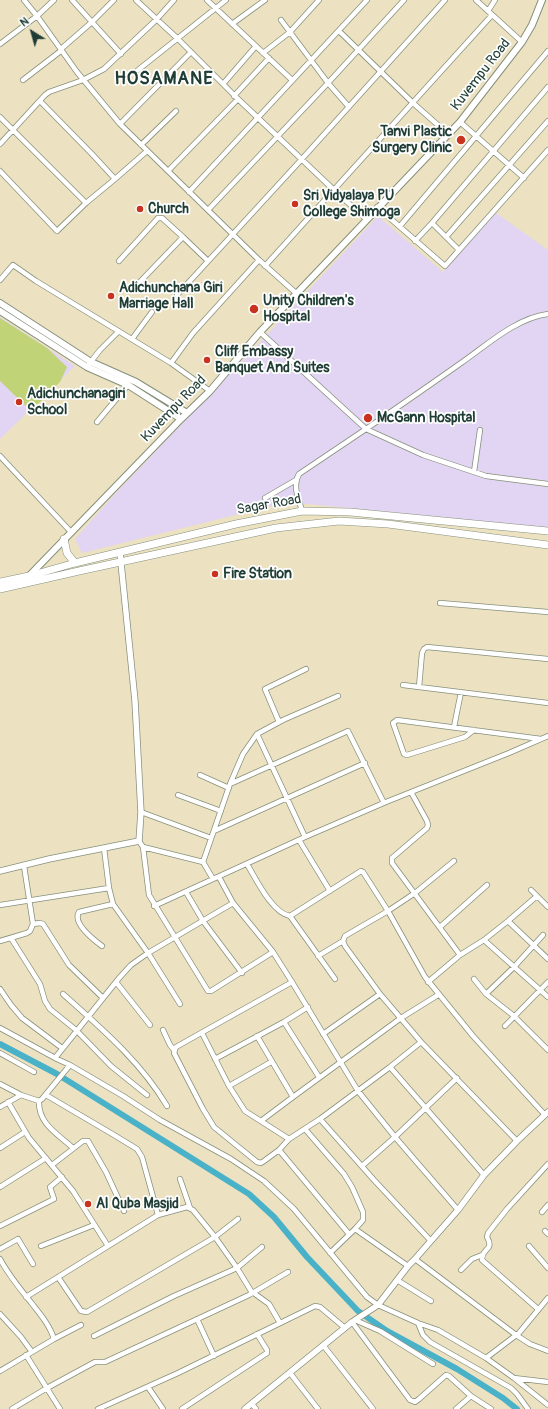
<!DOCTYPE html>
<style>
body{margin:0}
#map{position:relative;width:548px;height:1409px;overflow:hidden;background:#ece2c2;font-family:Pangolin,sans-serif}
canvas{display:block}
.north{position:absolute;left:12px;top:12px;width:40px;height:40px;-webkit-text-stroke:3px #fff;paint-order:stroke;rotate:323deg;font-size:11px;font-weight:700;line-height:16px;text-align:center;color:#1f3d34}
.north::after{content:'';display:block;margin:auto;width:14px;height:18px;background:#1f3d34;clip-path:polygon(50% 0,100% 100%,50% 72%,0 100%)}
</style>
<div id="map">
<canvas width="548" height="1409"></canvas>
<div class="north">N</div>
</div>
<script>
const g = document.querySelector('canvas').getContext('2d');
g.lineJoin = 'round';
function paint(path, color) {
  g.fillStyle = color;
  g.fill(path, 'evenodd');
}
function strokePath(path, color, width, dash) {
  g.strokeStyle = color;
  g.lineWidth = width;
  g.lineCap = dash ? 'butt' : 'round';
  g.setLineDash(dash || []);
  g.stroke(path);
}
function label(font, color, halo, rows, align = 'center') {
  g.font = font + ' Pangolin,sans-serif';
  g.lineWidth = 3.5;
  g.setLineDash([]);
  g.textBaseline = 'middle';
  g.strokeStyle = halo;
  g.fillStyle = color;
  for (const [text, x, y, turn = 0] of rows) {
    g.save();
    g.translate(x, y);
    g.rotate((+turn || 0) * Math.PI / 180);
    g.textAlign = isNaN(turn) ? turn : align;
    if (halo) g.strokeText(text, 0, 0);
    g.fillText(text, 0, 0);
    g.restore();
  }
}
const built = new Path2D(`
 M 496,213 L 548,250 L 548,528 L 288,502 L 82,553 L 75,539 L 114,495 L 261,341 L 378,216 L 443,272 Z
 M 0,317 L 75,366 L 0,439 Z`);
const green = new Path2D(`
 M 0,318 L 47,348 L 67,367 L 60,382 L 31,411 L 0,381 Z`);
const canal = new Path2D(`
 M 0,1044 L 57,1074 L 249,1194 L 274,1217 L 307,1257 L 358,1311 L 387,1331 L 457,1369 L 503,1398 L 517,1409`);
const minor = new Path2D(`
 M 24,0 L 37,16 L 77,72 L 120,124 L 259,260 L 297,294
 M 72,0 L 121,54
 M 136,0 L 178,39 L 238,99 L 334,190 L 366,219
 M 207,0 L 292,80
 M 476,0 L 522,42
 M 488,11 L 495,0
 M 281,20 L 328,83 L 349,107
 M 232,24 L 265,0
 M 339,31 L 413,103 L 448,134
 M 0,44 L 37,16 L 54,0
 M 61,49 L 92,22 L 114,0
 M 263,53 L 290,32 L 319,0
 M 138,70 L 226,0
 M 23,80 L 62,50
 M 223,84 L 256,46
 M 234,96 L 269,58
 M 40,101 L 92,154 L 115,179
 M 0,117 L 86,203
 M 460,122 L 524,178
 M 120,124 L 191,52
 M 0,144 L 45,95 L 49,92 L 83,80 L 104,69 L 156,20 L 174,0
 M 141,145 L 176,111
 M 0,171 L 57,231 L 86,203 L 115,179 L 147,151
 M 168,171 L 238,99
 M 189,192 L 367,0
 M 377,207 L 445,266 L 548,150
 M 208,210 L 328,83 L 404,0
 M 432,223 L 459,250
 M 400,226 L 548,51
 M 446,237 L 548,121
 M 415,241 L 432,223 L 548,87
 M 119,261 L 158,218 L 162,218 L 183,237 L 208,261
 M 265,266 L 492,15
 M 0,280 L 13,265 L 36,281 L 171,363 L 210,391
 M 134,288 L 183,237
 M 177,295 L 301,160 L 445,0
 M 260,332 L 366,429 C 398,407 430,385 461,363 C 487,345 516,318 548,314
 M 132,339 L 152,312
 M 171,363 L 193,333 L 259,260
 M 89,364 L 100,350 L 118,332
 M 97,422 L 128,385
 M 0,456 L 71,532
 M 474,472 L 480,430
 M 265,498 L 296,480
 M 302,511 C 299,499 292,486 299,474 L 366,429 L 423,455 L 486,476 L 548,484
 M 440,603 L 548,612
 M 403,685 L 548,703
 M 419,687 L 422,653 L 424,649 L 427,647 L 548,659
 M 279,722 L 265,689 L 306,669
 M 454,727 L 461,692
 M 474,730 L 465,737 L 407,755 L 404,754 L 393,723 L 397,720 L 541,739
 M 257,734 L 305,837
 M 200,775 L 229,788
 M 230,784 L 348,731 L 384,803
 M 411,792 L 427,821 L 428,825 L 427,828 L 392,858 L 392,863 L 460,955
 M 178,795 L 221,811
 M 141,812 L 211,838
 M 214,831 L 365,763
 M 299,840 L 330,891
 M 139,841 L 143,847 L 149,895 L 208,991 L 211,991 L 273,952
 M 143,847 L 203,862 L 213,879
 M 104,848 L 109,888 L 113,904 L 148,953 L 180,1004
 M 203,862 L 230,784 L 243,754 L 257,734 L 283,720 L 338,696
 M 247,864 C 256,879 272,913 290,916
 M 24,866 L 33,924
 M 219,877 L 233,903 L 273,952 L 292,982 L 358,1091 L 395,1137 L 458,1210
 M 531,890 L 548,907
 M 186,892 L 203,921 L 242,973
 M 0,905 L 109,888
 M 154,906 L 305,837 L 386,802 L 509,753 L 548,736
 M 508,921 L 548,959
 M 440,927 L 487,885
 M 11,938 L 40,984 L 45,1001 L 50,1009 L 76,1030 L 111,1066 L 147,1095
 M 484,940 L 548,997
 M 0,941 L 27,933 L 30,931 L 33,924 L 40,923 L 43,924 L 69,965 L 103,998
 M 343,941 L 345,946 L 380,994 L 421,1042 L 517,1141
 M 102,946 C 94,940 72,923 79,912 L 113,904
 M 318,956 L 343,941 L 345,936 L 388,911 L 415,893 L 454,861
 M 335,979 L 290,916 L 361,871 L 363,872 L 388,911 L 425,977 L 473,1036 L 545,1115
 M 474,979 L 486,994 L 514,1016 L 548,1050
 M 116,982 L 150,1025
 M 292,982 L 176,1047 L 174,1053 L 203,1109 L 214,1127 L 257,1162 L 261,1163 L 264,1161 L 279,1150 L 289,1139 L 320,1119 L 390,1067 L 421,1042
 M 428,982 L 460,955 L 484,940 L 508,921 L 537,896
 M 0,989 L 11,1005 L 22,1018 L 62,1048
 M 63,994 C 101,1028 141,1062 167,1106
 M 486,994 L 514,967 L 543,935
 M 284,1022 L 319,1077
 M 505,1026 L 548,982
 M 0,1028 L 57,1059 L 70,1065 L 123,1096 L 160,1120 L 231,1159 L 264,1181 L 294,1209 L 367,1297 L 378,1305 L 418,1323 L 438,1330 L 486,1358 L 514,1378 L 548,1405
 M 163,1030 L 170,1045 L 174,1050
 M 202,1033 L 229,1086 L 245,1111 L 289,1139
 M 323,1034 L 380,994
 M 257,1036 L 293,1097 L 401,1018 L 438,995
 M 0,1053 L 34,1072
 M 55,1058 L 120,977 L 131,965 L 148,953 L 233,903
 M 215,1059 L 284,1022 L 308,1007
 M 390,1067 L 484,1175
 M 0,1084 L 21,1095 L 39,1101 L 42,1099 L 70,1065
 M 229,1086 L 271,1062
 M 39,1101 C 38,1124 58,1134 73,1148
 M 8,1102 L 29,1138 L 73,1191 L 108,1246
 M 0,1107 L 21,1095
 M 320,1119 L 374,1180 L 430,1240
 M 261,1121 L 293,1097
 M 305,1129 L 344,1174 L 352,1187 L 363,1212 L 363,1220 L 355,1229 L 330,1253
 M 0,1148 L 25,1132
 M 279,1150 L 349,1234
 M 52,1165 L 83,1141 L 88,1141 L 106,1172 L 124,1211
 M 362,1166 L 395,1137 L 457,1078
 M 180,1179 L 190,1208
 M 0,1187 L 46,1158
 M 542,1212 L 548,1205
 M 158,1215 L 187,1207 L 193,1210 L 215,1237 L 237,1268 L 251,1291 L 269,1304 L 280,1323
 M 0,1226 L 54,1199 L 50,1187 L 62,1177
 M 355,1229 L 408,1266
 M 545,1231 L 548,1234
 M 41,1246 L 94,1225
 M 529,1246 L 548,1268
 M 0,1249 L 18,1239 L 33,1264
 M 0,1259 C 9,1276 21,1290 33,1305 C 41,1315 50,1326 54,1339
 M 415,1259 L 516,1335 L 530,1344 L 548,1351
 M 461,1270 L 472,1259 L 482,1255
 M 58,1277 L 81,1311 L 87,1312 L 215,1237 L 238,1219
 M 397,1280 L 431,1301
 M 26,1297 L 158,1215 L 142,1157 L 137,1149 L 114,1135 L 46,1095
 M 538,1309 L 482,1260 C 481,1248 495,1251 487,1237 L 488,1233 L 507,1209 L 548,1164
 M 0,1314 L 21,1337 L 32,1352
 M 197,1319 L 214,1356
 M 355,1320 L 380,1331 L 433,1364
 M 352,1322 L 410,1400 L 415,1402 L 419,1399 L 446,1375 L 449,1376 L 471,1396 L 491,1409
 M 418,1323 L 423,1335 L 430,1342 L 511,1388 L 517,1394 L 528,1409
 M 94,1336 L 174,1296 L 237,1268 L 262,1247
 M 323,1345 L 373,1409
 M 26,1355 L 60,1409
 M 486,1358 L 519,1333 L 548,1298
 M 0,1371 L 54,1339 L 81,1325
 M 290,1373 L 318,1409
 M 514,1378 L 548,1382
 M 148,1387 L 163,1409
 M 252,1404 L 256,1409
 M 12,1409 L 47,1388 L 95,1362 L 105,1362 L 249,1295 L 288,1272
 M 98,1409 L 178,1373 L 315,1306 L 320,1307 L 345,1328
 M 182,1409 L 267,1353 L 267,1350 L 257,1334
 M 456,1409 L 471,1396`);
const tertiary = new Path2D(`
 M 0,871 L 49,859 L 139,841 L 141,812 L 135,701 L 120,553
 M 245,1409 L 352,1322 L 378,1305 L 408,1266 L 415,1259 L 458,1210 L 484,1175 L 517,1141 L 548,1112`);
const secondary = new Path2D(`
 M 0,303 L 91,362 L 136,382 L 187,413
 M 0,311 L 87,367 L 128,385 L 181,419
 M 28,577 L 181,419 L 210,391 L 260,332 L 460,122 L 522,42 L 532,25 L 542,0`);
const trunk = new Path2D(`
 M 64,539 L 67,553 L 75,563
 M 0,582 L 29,576 L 75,563 L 236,524 L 302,511 L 350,512 L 548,531
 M 0,589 L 79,571 L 276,528 L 339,521 L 388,524 L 548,545`);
const markers = [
 [461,140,5,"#c8321e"],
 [295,204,4,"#c8321e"],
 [140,209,4,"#c8321e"],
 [111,296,4,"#c8321e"],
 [254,309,5,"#c8321e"],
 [207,360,4,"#c8321e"],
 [19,402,4,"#c8321e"],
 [368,418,5,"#c8321e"],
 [215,574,4,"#c8321e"],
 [88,1204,4,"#c8321e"]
];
const streetNames = [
 ["Kuvempu Road",481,75,-52],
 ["Kuvempu Road",174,409,-46],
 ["Sagar Road",269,505,-10]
];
const poiNames = [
 ["Tanvi Plastic",452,132,"right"],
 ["Surgery Clinic",452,148,"right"],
 ["Sri Vidyalaya PU",303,196],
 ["College Shimoga",303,212],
 ["Church",148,209],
 ["Adichunchana Giri",119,288],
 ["Marriage Hall",119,304],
 ["Unity Children's",263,301],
 ["Hospital",263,317],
 ["Cliff Embassy",215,352],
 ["Banquet And Suites",215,368],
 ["Adichunchanagiri",27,394],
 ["School",27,410],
 ["McGann Hospital",377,418],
 ["Fire Station",223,574],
 ["Al Quba Masjid",96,1204]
];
const districtNames = [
 ["HOSAMANE",164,79]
];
paint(built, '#e2d4f3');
paint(green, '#c0d376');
strokePath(canal, '#49b2c8', 6);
strokePath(minor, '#86907b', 6);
strokePath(tertiary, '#86907b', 7);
strokePath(secondary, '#86907b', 8);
strokePath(trunk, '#86907b', 8);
strokePath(minor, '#fff', 4.5);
strokePath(tertiary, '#fff', 5.5);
strokePath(secondary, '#fff', 6);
strokePath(trunk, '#fff', 7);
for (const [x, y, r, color] of markers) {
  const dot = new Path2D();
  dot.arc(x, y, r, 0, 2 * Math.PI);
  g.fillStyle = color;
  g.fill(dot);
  strokePath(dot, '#fff', 1.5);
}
label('14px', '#1f3d34', '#fff', streetNames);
label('bold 14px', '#1f3d34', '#fff', poiNames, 'left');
g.letterSpacing = '1px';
label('bold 18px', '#1f3d34', '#fff', districtNames);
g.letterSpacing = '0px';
</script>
